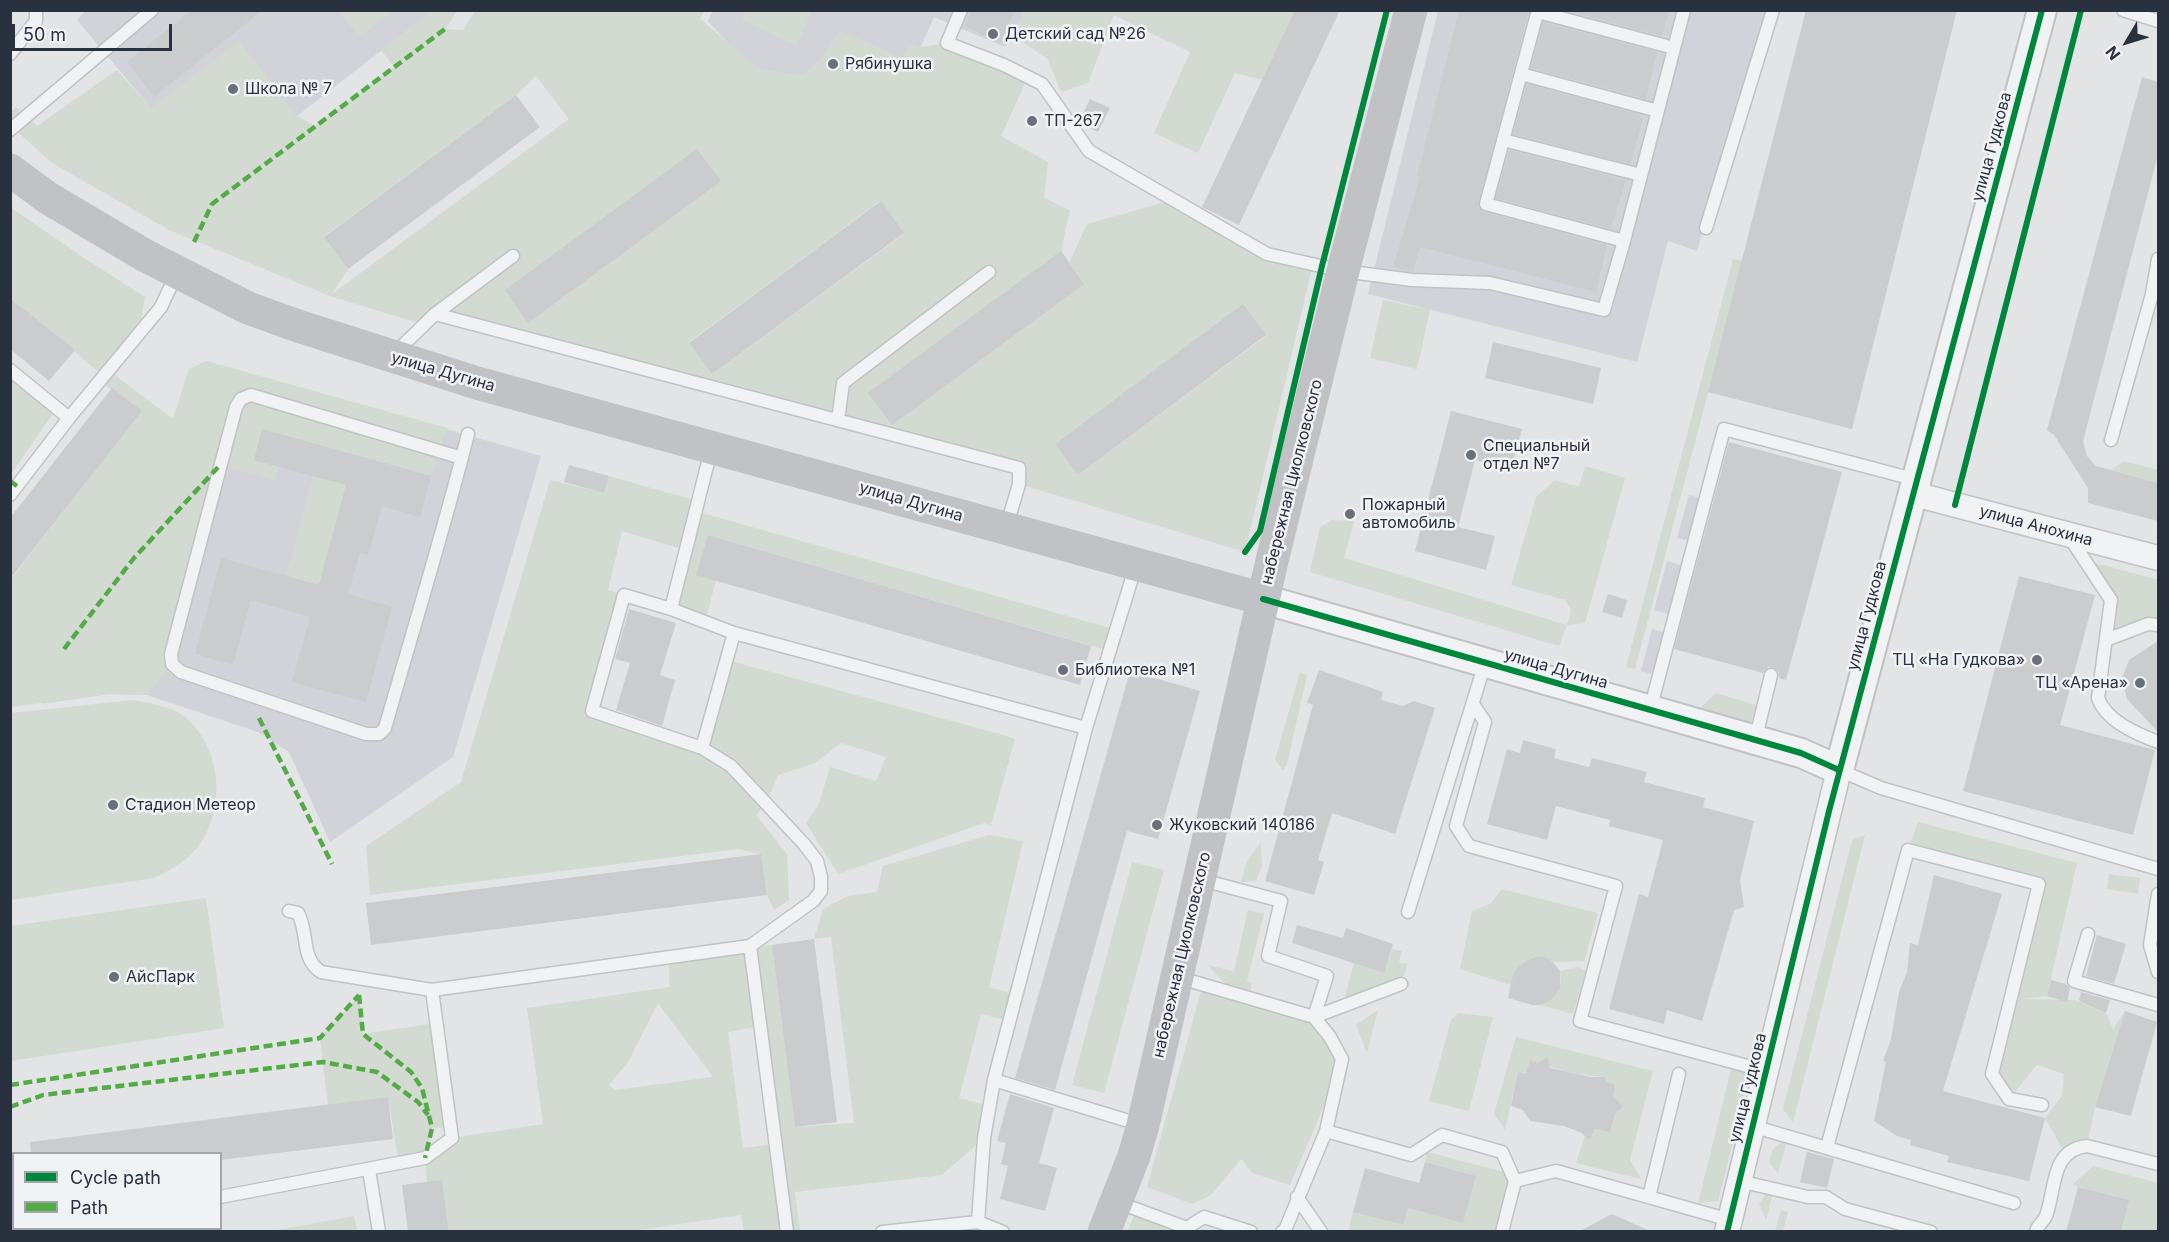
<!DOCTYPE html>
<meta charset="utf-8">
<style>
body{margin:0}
#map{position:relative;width:2169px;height:1242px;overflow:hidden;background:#e2e4e6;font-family:Inter,sans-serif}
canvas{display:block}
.frame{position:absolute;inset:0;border:12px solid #2a313e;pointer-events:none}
.legend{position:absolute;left:12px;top:1152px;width:210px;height:78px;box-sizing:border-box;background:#f0f2f6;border:2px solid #a1a5ac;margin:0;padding:8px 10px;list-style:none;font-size:18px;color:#2a313e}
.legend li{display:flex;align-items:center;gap:12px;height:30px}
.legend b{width:30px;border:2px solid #a1a5ac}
.north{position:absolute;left:2097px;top:12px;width:60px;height:60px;-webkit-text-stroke:4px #f0f2f6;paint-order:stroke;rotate:232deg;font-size:16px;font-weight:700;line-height:24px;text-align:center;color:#2a313e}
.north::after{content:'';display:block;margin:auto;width:21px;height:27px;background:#2a313e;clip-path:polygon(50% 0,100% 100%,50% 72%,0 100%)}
.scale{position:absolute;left:12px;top:24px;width:160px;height:27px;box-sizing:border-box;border:3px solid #2a313e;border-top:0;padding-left:8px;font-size:18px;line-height:21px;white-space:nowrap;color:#2a313e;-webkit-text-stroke:4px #f0f2f6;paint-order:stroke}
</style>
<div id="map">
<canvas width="2169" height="1242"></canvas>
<div class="frame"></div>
<ul class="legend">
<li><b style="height:8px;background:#00873e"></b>Cycle path</li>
<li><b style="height:8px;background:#53ab46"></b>Path</li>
</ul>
<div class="north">N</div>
<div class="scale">50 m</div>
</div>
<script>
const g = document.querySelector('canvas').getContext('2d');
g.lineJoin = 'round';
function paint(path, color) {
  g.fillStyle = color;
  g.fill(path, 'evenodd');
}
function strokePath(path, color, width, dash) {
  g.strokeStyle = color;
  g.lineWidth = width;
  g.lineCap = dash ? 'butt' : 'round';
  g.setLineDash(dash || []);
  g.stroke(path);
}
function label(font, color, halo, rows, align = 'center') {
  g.font = font + ' Inter,sans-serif';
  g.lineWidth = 5;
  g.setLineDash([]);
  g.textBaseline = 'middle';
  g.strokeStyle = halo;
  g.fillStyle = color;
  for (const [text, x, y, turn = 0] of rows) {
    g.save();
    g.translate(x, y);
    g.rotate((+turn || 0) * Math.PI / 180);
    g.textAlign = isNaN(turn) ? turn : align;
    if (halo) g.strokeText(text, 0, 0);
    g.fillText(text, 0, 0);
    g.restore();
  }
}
const built = new Path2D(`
 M 86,10 L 432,11 L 297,116 L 151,108 L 77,20 Z
 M 713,10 L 1115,11 L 1047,58 L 1011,35 L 1005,47 L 934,17 L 889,119 L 803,76 L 761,70 L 737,53 L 708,21 Z
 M 1438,11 L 1767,11 L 1697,251 L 1668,241 L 1637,362 L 1368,294 Z
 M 206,361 L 541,456 L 453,757 L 330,842 L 289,752 L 258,732 L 147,695 L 109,694 L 41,704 L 175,460 Z
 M 1689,495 L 1705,499 L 1694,542 L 1677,538 Z
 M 1667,561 L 1687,567 L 1674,616 L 1654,610 Z
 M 1652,629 L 1670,634 L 1658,676 L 1641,671 Z`);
const green = new Path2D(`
 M 338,11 L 393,11 L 359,37 Z
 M 432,11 L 457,11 L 446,29 L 463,30 L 475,11 L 704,11 L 700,19 L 761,70 L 803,75 L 822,57 L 839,30 L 902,58 L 910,43 L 921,47 L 947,43 L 1028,77 L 1001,136 L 1048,162 L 1044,198 L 1070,210 L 1061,251 L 1084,284 L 1069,263 L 1087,224 L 1173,200 L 1267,254 L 1313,264 L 1245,552 L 1019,484 L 1019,468 L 435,314 L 422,324 L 330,296 L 169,230 L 52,163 L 11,126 L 10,113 L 16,107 L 37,126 L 117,70 L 151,108 L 239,41 L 297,116 L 315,126 L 394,67 L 381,50 ZM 536,76 L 569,119 L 332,294 L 348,269 L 324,236 L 516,95 ZM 880,201 L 904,234 L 712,374 L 689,342 ZM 1243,305 L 1266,336 L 1078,475 L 1055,444 Z
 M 746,11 L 746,10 L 812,11 L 797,46 L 741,20 Z
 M 1024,11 L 1295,11 L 1262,80 L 1235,73 L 1198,153 L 1154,133 L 1190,52 L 1114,15 L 1088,83 L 1061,92 L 1047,58 L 1011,35 Z
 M 10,207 L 84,258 L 145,297 L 139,333 L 108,370 L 173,419 L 189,369 L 206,361 L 447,428 L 431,476 L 262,430 L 254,460 L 279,467 L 275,481 L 221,465 L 172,664 L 147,695 L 109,694 L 11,707 L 11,579 L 141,411 L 99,381 L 103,376 L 11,298 Z
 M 1733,259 L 1743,261 L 1635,669 L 1626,667 Z
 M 1383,300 L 1430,310 L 1417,369 L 1370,358 Z
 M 11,370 L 57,408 L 11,474 Z
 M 2124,461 L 2158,470 L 2158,483 L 2111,470 Z
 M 1585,466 L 1625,478 L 1585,623 L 1567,625 L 1559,646 L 1310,572 L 1320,527 L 1332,520 L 1354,521 L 1344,558 L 1567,625 L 1571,610 L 1565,600 L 1511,585 L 1536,497 L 1555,480 L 1579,487 Z
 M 313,476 L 346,485 L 319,585 L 286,576 Z
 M 609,476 L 697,501 L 695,511 L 1117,630 L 1110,651 L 708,535 L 716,580 L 705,622 L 671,609 L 685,550 L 622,531 L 608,590 L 624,595 L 592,711 L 702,748 L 727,660 L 1007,736 L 1015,739 L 991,825 L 984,823 L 838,874 L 806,823 L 819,804 L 830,767 L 876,781 L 886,757 L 841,743 L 815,763 L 778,775 L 766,804 L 756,815 L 787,854 L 789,900 L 774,910 L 767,895 L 761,854 L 738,849 L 370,895 L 366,846 L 461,782 L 550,480 L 604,493 Z
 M 2085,560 L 2158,580 L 2158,625 L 2113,636 L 2111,600 Z
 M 1300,672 L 1307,675 L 1287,764 L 1283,770 L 1275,760 Z
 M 1716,693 L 1756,705 L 1749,732 L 1705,715 L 1700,708 Z
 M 134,700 C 148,703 170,706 182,715 C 222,744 227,808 198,847 C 186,861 170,871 153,878 L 11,900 L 11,713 Z
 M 1918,822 L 2077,863 L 2047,996 L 2021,999 L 2075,1000 L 2106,1013 L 2113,1029 L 2125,1011 L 2095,1107 L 2087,1146 L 2066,1155 L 2045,1118 L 2062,1096 L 2064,1074 L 2037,1065 L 2009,1099 L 1992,1074 L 2039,884 L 1908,850 Z
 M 989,835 L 1023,841 L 989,987 L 1016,995 L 1009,1021 L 981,1014 L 959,1098 L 989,1106 L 984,1138 L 942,1175 L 795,1192 L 800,1231 L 744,1231 L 741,1215 L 627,1232 L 449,1231 L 442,1180 L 427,1182 L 425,1158 L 399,1164 L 388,1097 L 328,1105 L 320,1038 L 359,995 L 363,1034 L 436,1023 L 450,1127 L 432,1128 L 425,1157 L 452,1138 L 543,1124 L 527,1008 L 670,987 L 668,957 L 772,945 L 795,1127 L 854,1123 L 831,937 L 814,939 L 823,909 L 848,896 L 877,892 L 883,866 ZM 658,1003 L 713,1077 L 615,1090 L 609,1085 L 628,1062 ZM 760,1026 L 775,1144 L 743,1148 L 728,1032 Z
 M 1865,835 L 1793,1122 L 1783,1109 L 1851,844 L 1853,839 Z
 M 1261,842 L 1262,866 L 1256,881 L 1241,882 L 1246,863 Z
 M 1132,862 L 1164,870 L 1104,1093 L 1072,1085 Z
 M 2109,874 L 2140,878 L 2138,894 L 2107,889 Z
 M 1502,889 L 1598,913 L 1584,961 L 1553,962 L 1545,957 L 1535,957 L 1518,966 L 1511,985 L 1460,969 L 1472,911 L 1490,904 Z
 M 206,898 L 224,1028 L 11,1061 L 11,926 Z
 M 1248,910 L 1264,914 L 1247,981 L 1252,983 L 1250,993 L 1230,988 L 1207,965 L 1234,971 Z
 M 1392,949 L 1402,951 L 1399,962 L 1408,964 L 1401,984 L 1342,1007 L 1354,963 L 1384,973 Z
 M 1578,967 L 1586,971 L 1573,1014 L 1541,1005 C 1556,997 1563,988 1560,971 Z
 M 1203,984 L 1314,1017 L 1342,1059 L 1334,1094 L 1326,1101 L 1290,1185 L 1252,1173 L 1241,1159 L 1211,1195 L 1192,1204 L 1147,1187 Z
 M 1378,1010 L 1367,1053 L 1356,1025 Z
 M 1458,1013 L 1493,1017 L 1469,1111 L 1429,1101 L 1451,1020 Z
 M 1516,1037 L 1653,1071 L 1630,1160 L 1641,1179 L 1576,1163 L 1585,1136 L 1592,1135 L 1595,1129 L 1610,1131 L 1615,1114 L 1620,1109 L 1620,1103 L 1612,1100 L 1615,1086 L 1607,1082 L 1604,1077 C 1578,1076 1555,1069 1530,1060 L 1526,1074 L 1518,1072 L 1505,1130 L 1494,1114 Z
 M 1732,1066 L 1743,1070 L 1749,1079 L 1718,1201 L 1698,1203 Z
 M 1787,1141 L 1778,1173 L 1769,1162 C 1771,1150 1775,1144 1787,1141 Z
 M 1427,1152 L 1512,1174 L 1502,1231 L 1348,1232 L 1353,1212 L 1402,1225 L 1408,1208 L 1463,1222 L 1476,1176 L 1425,1162 Z
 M 2093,1166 L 2158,1183 L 2158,1231 L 2121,1231 L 2128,1200 L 2072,1185 Z
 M 10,1185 L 13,1186 L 14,1228 L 30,1229 L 30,1231 L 11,1231 Z
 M 1774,1190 L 1766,1220 L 1759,1204 L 1767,1192 Z
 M 1137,1209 L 1186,1231 L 1127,1232 Z
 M 1781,1210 L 1788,1212 L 1783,1231 L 1775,1231 Z
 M 354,1216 L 357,1231 L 272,1231 Z`);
const building = new Path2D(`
 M 192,10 L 263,10 L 154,97 L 127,62 Z
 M 972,10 L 1015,10 L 1000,43 L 965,26 Z
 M 1295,10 L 1340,10 L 1239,225 L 1202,207 Z
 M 1459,10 L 1529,10 L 1478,207 L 1484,212 L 1607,245 L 1596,292 L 1420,247 L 1413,272 L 1393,267 L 1420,177 L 1417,176 Z
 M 1565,10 L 1669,10 L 1662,36 Z
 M 1806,10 L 1957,10 L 1852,429 L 1708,392 Z
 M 1543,22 L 1657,52 L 1646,99 L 1531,68 Z
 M 2142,77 L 2158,82 L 2158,155 L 2083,441 L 2087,456 L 2096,466 L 2158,483 L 2158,521 L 2088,503 L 2088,488 L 2054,435 L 2047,430 Z
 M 1527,84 L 1641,115 L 1640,119 L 1643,119 L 1630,164 L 1513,134 Z
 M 516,95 L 540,127 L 348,269 L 324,237 Z
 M 1090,99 L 1110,108 L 1098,132 L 1079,122 Z
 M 697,149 L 721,181 L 528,323 L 505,290 Z
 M 1509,150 L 1626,180 L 1611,229 L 1496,198 Z
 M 881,201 L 904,233 L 712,374 L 689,343 Z
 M 1061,251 L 1084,284 L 892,425 L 868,393 Z
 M 10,298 L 75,350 L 49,381 L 10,349 Z
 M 1243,304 L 1266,335 L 1078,475 L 1055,444 Z
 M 1493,342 L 1601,368 L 1593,404 L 1485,378 Z
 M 112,388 L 142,411 L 10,579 L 10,518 Z
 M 1451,411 L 1522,429 L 1511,470 L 1475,460 L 1458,527 L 1495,536 L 1486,570 L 1415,551 Z
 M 262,429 L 431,476 L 420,517 L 382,506 L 368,555 L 360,553 L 348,594 L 392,607 L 366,702 L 292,682 L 310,617 L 251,600 L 233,665 L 195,654 L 221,558 L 319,585 L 346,485 L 254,460 Z
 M 1729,442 L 1842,472 L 1786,680 L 1779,678 L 1779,672 L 1773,667 L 1768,667 L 1763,673 L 1674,649 Z
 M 569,465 L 609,476 L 604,493 L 564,482 Z
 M 708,535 L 1091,646 L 1080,685 L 696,575 Z
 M 2019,576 L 2095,595 L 2060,725 L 2155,750 L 2133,835 L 1963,791 Z
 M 1608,594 L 1627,600 L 1622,618 L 1602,612 Z
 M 629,609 L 676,623 L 660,675 L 675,680 L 662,726 L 616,710 L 630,663 L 615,659 Z
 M 2158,641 L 2158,732 L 2127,699 L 2122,678 L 2129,660 Z
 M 1319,670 L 1383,692 L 1381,700 L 1403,706 L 1414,701 L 1435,708 L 1395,834 L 1332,813 L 1318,860 L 1324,862 L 1314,895 L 1265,881 L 1313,705 L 1307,703 Z
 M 1130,671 L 1200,691 L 1158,839 L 1127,831 L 1055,1090 L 1015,1078 Z
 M 1523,740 L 1556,749 L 1554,758 L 1589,767 L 1592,758 L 1647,772 L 1644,782 L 1705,798 L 1703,807 L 1754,821 L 1740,880 L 1744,907 L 1734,910 L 1702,1021 L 1667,1010 L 1664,1024 L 1609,1009 L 1639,894 L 1648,897 L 1663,840 L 1609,826 L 1610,820 L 1556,806 L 1547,840 L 1487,824 L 1507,749 L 1520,753 Z
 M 761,854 L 767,895 L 371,945 L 366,903 Z
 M 1934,875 L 2002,894 L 1943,1091 L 2045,1118 L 2029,1181 L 1947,1162 L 1949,1156 L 1910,1145 L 1911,1140 L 1897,1136 L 1874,1121 L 1886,1062 L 1883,1061 L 1891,1039 L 1899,992 L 1907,972 L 1910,943 L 1918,945 Z
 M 1297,925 L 1343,938 L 1346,928 L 1393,944 L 1384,973 L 1292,943 Z
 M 2097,935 L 2126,944 L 2114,984 L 2086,976 Z
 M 814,939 L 837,1122 L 795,1127 L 772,945 Z
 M 1535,957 L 1545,957 L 1553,962 L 1560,971 L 1560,988 L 1552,999 L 1541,1005 L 1532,1005 L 1508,998 L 1513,975 L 1518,966 Z
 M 2051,980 L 2066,984 L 2070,988 L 2067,1002 L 2047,996 Z
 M 2081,992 L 2110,1000 L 2106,1013 L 2079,1001 Z
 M 2125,1011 L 2157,1022 L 2131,1116 L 2095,1107 Z
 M 1547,1057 L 1550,1068 L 1590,1077 L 1604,1077 L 1607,1082 L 1615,1085 L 1613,1097 L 1623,1106 L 1615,1114 L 1610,1132 L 1595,1129 L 1589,1140 L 1582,1133 L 1564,1126 L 1530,1121 L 1523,1110 L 1511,1106 L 1518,1072 L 1526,1074 L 1530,1060 L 1538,1063 Z
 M 1010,1094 L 1054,1108 L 1039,1163 L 1057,1168 L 1045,1211 L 1000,1199 L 1008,1166 L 1001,1164 L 1006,1143 L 997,1141 Z
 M 388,1097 L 393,1139 L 220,1160 L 220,1154 L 31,1154 L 30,1142 Z
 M 1807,1152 L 1834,1159 L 1827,1188 L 1800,1182 Z
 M 1425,1162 L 1476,1176 L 1463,1223 L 1408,1208 L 1403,1225 L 1353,1212 L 1365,1168 L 1419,1183 Z
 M 442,1180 L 449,1232 L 408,1232 L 402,1185 Z
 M 2078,1187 L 2129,1200 L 2121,1232 L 2066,1232 Z
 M 1612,1214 L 1652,1232 L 1578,1232 Z`);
const service = new Path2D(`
 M 961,10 L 947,43 L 1004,65 L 1042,84 L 1089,151 L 1267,254 L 1343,271 L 1412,280 L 1490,283 L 1604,310 L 1624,241 L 1486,204 L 1538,10
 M 2123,10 L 2158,21
 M 1538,12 L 1674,48
 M 10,54 L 36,21 L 36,10
 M 1521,74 L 1658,111
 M 10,130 L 152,10
 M 1503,140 L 1641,175
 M 1706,228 L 1773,10
 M 1624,241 L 1684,10
 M 435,314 L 513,256
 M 394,354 L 435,314 L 1019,468 L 1019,484 L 1006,528
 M 10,370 L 69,418
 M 838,420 L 843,383 L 989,272
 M 2111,440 L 2152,294 L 2158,259
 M 711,450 L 671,609 L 734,633 L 1086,728
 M 462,458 L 251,395 L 241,399 L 236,407 L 171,654 L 172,664 L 181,672 L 366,734 L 379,734 L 385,728 C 413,630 443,533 468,434
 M 10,495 L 69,418 L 161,307 L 177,273
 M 2068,535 L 2111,600 L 2098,698 C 2106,721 2137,734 2158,742
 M 671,609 L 624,595 L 592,711 L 702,748
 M 734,633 L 702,748 L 731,766 L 804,844 L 817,861 L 821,877 L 821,891 L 813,901 L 750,946 L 787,1232
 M 2106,640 L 2148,624 L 2158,625
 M 1473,704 L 1485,722 L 1456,826 L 1469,846 L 1616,886 L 1580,1021 L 1766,1071
 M 1650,710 L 1724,429 L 1917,480
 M 1755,741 L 1771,675
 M 1839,770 L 1881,788 L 2158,869
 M 1202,880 L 1281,901 L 1268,956 L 1327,976 L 1314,1017 L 1330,1037 L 1342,1059 L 1326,1131 L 1285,1230 L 1282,1232
 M 2158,894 L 2150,945 L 2158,972
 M 289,911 L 298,913 C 309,933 300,958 321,972 L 432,990
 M 1408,912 L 1485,663
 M 2088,934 L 2074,981 L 2158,1005
 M 1177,977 L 1314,1017 L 1401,984
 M 994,1080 L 1142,1125
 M 1752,1126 L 2014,1203
 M 1326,1131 L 1411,1155 L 1442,1135 L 1502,1152 L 1515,1181 L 1502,1232
 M 1827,1147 L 1908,850 L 2039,884 L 1992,1074 L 2009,1099 L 2042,1105
 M 369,1170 L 379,1232
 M 1515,1181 L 1556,1171 L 1730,1220
 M 1739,1181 L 1808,1197 L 1826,1197 L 1845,1209 L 1931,1232
 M 220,1197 L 425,1158 L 452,1138 L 432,990 L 750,946
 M 1297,1197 L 1321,1232
 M 1649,1197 L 1679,1074
 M 1117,1202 L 1187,1228 L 1204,1217 L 1251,1232
 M 51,1228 L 51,1232
 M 882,1232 L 978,1222
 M 1003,1232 L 978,1222 L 984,1138 L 994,1080 L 1086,728 L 1136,565
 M 2036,1232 C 2037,1225 2043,1223 2046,1216 C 2056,1190 2050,1150 2087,1146 L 2158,1164`);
const minor = new Path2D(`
 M 1914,494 L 2158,558
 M 1727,1232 L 1839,770`);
const tertiary = new Path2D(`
 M 1263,599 L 1801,753 L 1839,770 L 2042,10`);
const secondary = new Path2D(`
 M 10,170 L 48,198 L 144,255 L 248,308 L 298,326 L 477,383 L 1263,599
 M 1104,1232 L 1134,1156 L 1143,1125 L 1272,561 L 1343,271 L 1411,10`);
const quiet = new Path2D(`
 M 194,242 L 212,204 L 445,29
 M 10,481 L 17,486
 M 64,649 L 134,558 L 221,464
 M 259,718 L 332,864
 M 359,995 L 363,1034 L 411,1072 L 422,1088 L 432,1128 L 425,1158
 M 10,1085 L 320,1038 L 359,995
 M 10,1107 L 43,1095 L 323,1062 L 377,1072 L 418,1102 L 428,1115`);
const cycleway = new Path2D(`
 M 1955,505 L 2081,10
 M 1245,552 L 1260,531 L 1322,266 L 1387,10
 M 1263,599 L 1801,753 L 1839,770
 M 1727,1232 L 1829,811 L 2042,10`);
const markers = [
 [993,34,6,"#6a7079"],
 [833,64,6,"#6a7079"],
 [233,89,6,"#6a7079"],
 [1032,121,6,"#6a7079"],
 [1471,455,6,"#6a7079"],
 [1350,514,6,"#6a7079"],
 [2037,660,6,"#6a7079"],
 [1063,670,6,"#6a7079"],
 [2140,683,6,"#6a7079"],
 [113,805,6,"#6a7079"],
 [1157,825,6,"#6a7079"],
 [114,977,6,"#6a7079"]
];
const poiNames = [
 ["Детский сад №26",1005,34],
 ["Рябинушка",845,64],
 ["Школа № 7",245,89],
 ["ТП-267",1044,121],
 ["Специальный",1483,446],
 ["отдел №7",1483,464],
 ["Пожарный",1362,505],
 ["автомобиль",1362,523],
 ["ТЦ «На Гудкова»",2025,660,"right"],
 ["Библиотека №1",1075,670],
 ["ТЦ «Арена»",2128,683,"right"],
 ["Стадион Метеор",125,805],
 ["Жуковский 140186",1169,825],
 ["АйсПарк",126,977]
];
const streetNames = [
 ["улица Гудкова",1992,147,-75],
 ["улица Дугина",443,372,16],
 ["набережная Циолковского",1292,482,-76],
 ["улица Дугина",911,502,16],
 ["улица Анохина",2036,526,15],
 ["улица Гудкова",1867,616,-75],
 ["улица Дугина",1556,669,16],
 ["набережная Циолковского",1182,955,-77],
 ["улица Гудкова",1748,1088,-76]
];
paint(built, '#d1d3d9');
paint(green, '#d2dad2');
paint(building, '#caccce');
strokePath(service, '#c0c2c4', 15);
strokePath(minor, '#c0c2c4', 27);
strokePath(tertiary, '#c0c2c4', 32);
strokePath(service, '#f1f2f4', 12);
strokePath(minor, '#f1f2f4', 24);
strokePath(tertiary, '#f1f2f4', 28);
strokePath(secondary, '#c0c2c5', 33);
strokePath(quiet, '#53ab46', 4.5, [9, 4.5]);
strokePath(cycleway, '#00873e', 6);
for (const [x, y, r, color] of markers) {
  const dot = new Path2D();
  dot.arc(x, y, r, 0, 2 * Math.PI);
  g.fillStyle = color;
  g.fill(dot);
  strokePath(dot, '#f0f2f6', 2);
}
label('16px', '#2a313e', '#f0f2f6', poiNames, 'left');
label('16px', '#2a313e', '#f0f2f6', streetNames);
</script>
